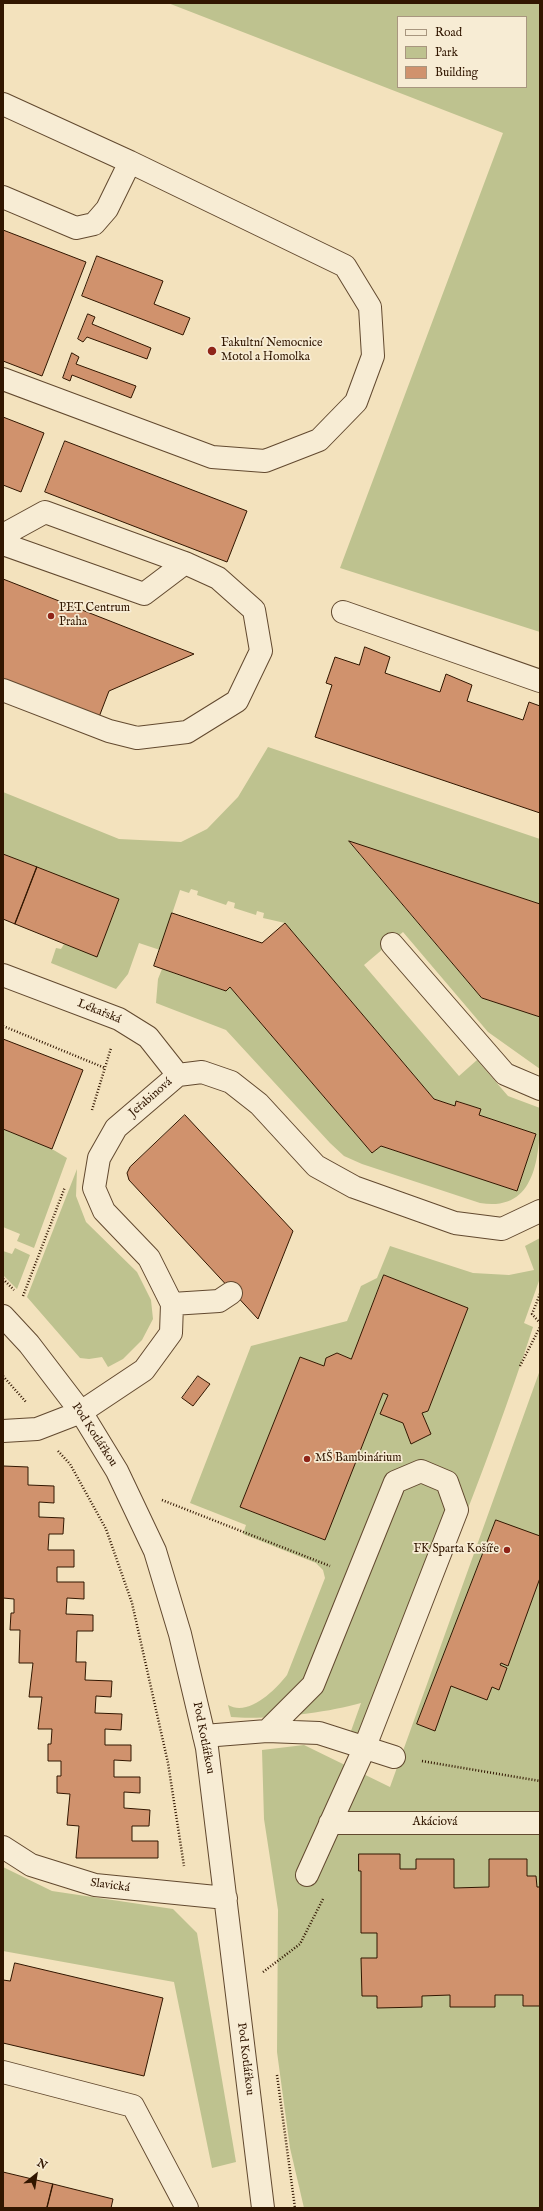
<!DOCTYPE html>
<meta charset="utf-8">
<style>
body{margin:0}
#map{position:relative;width:543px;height:2211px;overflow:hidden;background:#f3e2bd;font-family:"IM FELL English",serif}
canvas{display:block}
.frame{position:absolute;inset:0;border:4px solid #311600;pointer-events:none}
.legend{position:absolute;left:397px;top:16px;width:130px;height:72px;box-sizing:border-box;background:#f7ecd4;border:1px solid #a8967f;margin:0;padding:5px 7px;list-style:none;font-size:12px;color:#311600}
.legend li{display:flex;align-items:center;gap:8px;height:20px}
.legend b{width:20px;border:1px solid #a8967f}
.north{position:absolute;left:16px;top:2155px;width:40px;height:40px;-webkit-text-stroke:3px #f7ecd4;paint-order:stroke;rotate:30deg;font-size:11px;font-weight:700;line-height:16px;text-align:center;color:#311600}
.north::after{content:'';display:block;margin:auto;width:14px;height:18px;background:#311600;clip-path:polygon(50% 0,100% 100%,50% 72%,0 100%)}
</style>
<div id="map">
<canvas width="543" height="2211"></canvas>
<div class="frame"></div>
<ul class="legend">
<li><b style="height:5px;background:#f7ecd4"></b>Road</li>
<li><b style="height:11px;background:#bec28f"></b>Park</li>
<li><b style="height:11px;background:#d0926d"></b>Building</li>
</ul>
<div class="north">N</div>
</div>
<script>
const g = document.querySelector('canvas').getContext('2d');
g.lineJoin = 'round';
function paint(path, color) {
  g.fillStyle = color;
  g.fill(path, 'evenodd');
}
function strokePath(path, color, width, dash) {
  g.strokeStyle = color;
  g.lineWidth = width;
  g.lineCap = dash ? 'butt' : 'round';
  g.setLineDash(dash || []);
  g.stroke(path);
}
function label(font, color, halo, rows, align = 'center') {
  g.font = font + ' "IM FELL English",serif';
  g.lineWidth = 3.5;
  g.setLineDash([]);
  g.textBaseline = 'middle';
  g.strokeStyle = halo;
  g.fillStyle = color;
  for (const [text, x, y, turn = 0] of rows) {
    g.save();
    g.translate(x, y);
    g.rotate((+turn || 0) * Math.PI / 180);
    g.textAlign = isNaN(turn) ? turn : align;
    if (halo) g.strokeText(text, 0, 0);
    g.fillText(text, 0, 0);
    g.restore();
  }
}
const green = new Path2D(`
 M 168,3 L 540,3 L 540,632 L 340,568 L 503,133 ZM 398,17 L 526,17 L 526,87 L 398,87 Z
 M 268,747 L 540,839 L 540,904 L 349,842 L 482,998 L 540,1017 L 540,1069 L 488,1032 L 403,932 L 364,965 L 459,1076 L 477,1060 L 508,1096 L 540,1108 C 540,1150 539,1213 480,1203 L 362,1164 L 344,1156 L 330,1143 L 226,1030 L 156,1003 L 158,979 L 162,969 L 225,991 L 230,987 L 372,1153 L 381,1146 L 517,1191 L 536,1134 L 479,1115 L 481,1109 L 457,1101 L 455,1106 L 434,1099 L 285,923 L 263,918 L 264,913 L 257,911 L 256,915 L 234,908 L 235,903 L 228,901 L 226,905 L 197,895 L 198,891 L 191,889 L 189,893 L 180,890 L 160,950 L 139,943 L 128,974 L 116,989 L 51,963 L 56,948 L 61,949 L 64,944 L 97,956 L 119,900 L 3,854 L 3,792 L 119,839 L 181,842 L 207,829 L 238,797 Z
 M 3,1129 L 52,1149 L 67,1158 L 34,1248 L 17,1241 L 20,1234 L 3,1227 Z
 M 77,1169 L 76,1196 L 86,1222 L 137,1272 L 151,1300 L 153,1319 L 142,1340 L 123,1359 L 108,1367 L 102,1357 L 89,1359 L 80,1358 L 27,1297 Z
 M 540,1238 L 540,1278 L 524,1323 L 533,1327 C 485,1475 424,1619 366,1764 L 347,1761 L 349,1755 L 346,1745 L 361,1703 C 326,1713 267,1720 231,1717 L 228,1705 C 249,1717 275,1690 287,1675 L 325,1578 L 323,1570 L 316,1563 L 243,1534 L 246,1525 L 190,1503 L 251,1346 L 347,1321 L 361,1286 L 377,1278 L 390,1246 L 473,1273 L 509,1275 L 534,1270 L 525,1246 ZM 384,1275 L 468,1308 L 428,1411 L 422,1413 L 431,1434 L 411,1443 L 403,1423 L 380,1414 L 388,1395 L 383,1393 L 324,1540 L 240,1507 L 300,1357 L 324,1366 L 326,1358 L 337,1353 L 351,1359 Z
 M 15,1248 L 30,1255 L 17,1289 L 3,1275 L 3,1251 L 12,1254 Z
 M 540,1370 L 540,2208 L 304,2208 L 290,2148 L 277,2052 L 278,1910 L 264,1819 L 262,1750 L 304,1745 L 390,1787 Z
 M 3,1867 L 52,1891 L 173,1909 L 197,1933 L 236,2162 L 212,2168 L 174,1982 L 3,1951 Z`);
const building = new Path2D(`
 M 3,230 L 86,262 L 42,376 L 3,361 Z
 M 97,256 L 163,281 L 154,304 L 190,318 L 183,335 L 82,296 Z
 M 88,314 L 95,317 L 92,324 L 151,348 L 147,359 L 87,337 L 83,342 L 78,339 Z
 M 72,353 L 79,357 L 76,364 L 136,386 L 131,398 L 72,375 L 70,381 L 63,378 Z
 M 3,417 L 44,433 L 21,492 L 3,485 Z
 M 65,441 L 247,511 L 227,562 L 45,492 Z
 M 3,579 L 194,654 L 109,691 L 99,717 L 3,680 Z
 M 365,647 L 390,657 L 385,673 L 440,692 L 446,674 L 472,685 L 467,701 L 523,720 L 529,702 L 540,706 L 540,813 L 315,737 L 332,685 L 326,683 L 335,657 L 359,665 Z
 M 349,841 L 540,904 L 540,1017 L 482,998 Z
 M 3,854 L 37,867 L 15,924 L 3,919 Z
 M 37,867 L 119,899 L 97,957 L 15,924 Z
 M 172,913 L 262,943 L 285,923 L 434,1099 L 455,1106 L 456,1101 L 481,1109 L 479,1115 L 536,1134 L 517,1191 L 381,1146 L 372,1153 L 230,987 L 226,991 L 154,966 Z
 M 3,1039 L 83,1070 L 52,1149 L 3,1129 Z
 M 185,1115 L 293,1231 L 258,1319 L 129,1180 L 127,1173 L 130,1167 Z
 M 384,1275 L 468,1308 L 428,1411 L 422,1413 L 431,1434 L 411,1444 L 403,1423 L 380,1414 L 388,1395 L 383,1393 L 325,1540 L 240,1507 L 300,1357 L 324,1366 L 326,1358 L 337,1353 L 351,1359 Z
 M 198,1376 L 210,1384 L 193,1406 L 182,1398 Z
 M 3,1466 L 28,1467 L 28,1485 L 54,1486 L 54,1503 L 39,1502 L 39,1517 L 64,1518 L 63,1534 L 49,1534 L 48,1550 L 74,1550 L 74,1567 L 57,1567 L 57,1582 L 84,1582 L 84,1599 L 67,1598 L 66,1614 L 93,1615 L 93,1631 L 77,1631 L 76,1662 L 86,1662 L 85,1680 L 112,1681 L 111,1697 L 96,1696 L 95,1713 L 122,1714 L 121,1730 L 105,1729 L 105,1745 L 131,1745 L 131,1761 L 114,1760 L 114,1777 L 140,1777 L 140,1793 L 124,1792 L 124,1808 L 150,1810 L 149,1826 L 132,1826 L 132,1841 L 158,1841 L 158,1858 L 76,1858 L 79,1826 L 67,1825 L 70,1794 L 57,1793 L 57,1776 L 61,1776 L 61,1761 L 48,1761 L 48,1744 L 51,1744 L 52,1729 L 38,1729 L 42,1697 L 29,1697 L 33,1663 L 19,1663 L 20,1630 L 10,1630 L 11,1613 L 14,1613 L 14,1599 L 3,1598 Z
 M 496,1520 L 540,1536 L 540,1578 L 508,1666 L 501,1663 L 500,1665 L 507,1668 L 499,1690 L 492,1687 L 487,1700 L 451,1686 L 435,1731 L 417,1724 Z
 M 359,1854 L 400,1854 L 400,1869 L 416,1869 L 416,1859 L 454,1859 L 454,1888 L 489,1887 L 489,1859 L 527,1859 L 527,1876 L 536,1876 L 537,1887 L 540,1887 L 540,2006 L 523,2006 L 523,1995 L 495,1995 L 495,2007 L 450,2007 L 450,1995 L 422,1996 L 422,2007 L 377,2008 L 377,1996 L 362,1996 L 361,1958 L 377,1958 L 377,1933 L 361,1933 L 361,1871 L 359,1871 Z
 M 15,1963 L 163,1998 L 144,2076 L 3,2043 L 3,1980 L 10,1981 Z
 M 3,2172 L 53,2184 L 47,2208 L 3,2208 Z
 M 53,2184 L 113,2199 L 111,2208 L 47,2208 Z`);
const path = new Path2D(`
 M 3,1026 L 105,1068
 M 92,1110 L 111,1048
 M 3,1279 L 14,1290
 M 540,1294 L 532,1314 L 540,1323
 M 23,1296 L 65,1187
 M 520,1366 L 540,1327
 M 3,1376 L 26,1402
 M 58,1451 L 70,1464 L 106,1529 L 132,1603 L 168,1763 L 184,1866
 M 162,1500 L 330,1566
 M 422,1761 L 540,1781
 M 263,1972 L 300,1944 L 323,1899
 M 277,2075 L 295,2208`);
const minor = new Path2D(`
 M 3,104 L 130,162 L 345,266 L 370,307 L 373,356 L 356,402 L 319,440 L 265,461 L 212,457 L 3,379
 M 3,197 L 76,228 L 94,224 L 107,209 L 130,162
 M 3,535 L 45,512 L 185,563
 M 3,544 L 144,594 L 185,563 L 218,578 L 254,610 L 261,651 L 237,701 L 187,732 L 137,738 L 109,731 L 3,690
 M 343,612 L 540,681
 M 392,944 L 505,1074 L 540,1089
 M 3,975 L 119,1019 L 148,1037 L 178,1075
 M 172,1304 L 219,1301 L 231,1293
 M 3,1316 L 29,1344 L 81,1412 L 117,1471 L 155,1551 L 180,1634 L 207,1748 L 263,2208
 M 3,1431 L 37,1429 L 81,1412 L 144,1370 L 171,1333 L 172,1304 L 149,1258 L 104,1211 L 94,1188 L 99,1158 L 116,1128 L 178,1075 L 202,1072 L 231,1082 L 259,1104 L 316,1166 L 354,1187 L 455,1223 L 502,1229 L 540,1211
 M 267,1731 L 313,1685 L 395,1482 L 421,1471 L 447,1482 L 457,1510 L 364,1749 L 307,1875
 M 204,1736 L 267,1731 L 319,1733 L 394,1757
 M 330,1823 L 540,1823
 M 3,1847 L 31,1865 L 95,1885 L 226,1898
 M 3,2072 L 133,2106 L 187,2208`);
const markers = [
 [212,351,5,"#8f2418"],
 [51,616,4,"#8f2418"],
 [307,1459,4,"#8f2418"],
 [507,1550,4,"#8f2418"]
];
const poiNames = [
 ["Fakultní Nemocnice",221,344],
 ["Motol a Homolka",221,358],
 ["PET Centrum",59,609],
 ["Praha",59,623],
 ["MŠ Bambinárium",315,1459],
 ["FK Sparta Košíře",499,1550,"right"]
];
const streetNames = [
 ["Lékařská",99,1012,22],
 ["Jeřabinová",151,1098,-41],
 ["Pod Kotlářkou",94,1435,57],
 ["Pod Kotlářkou",203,1738,79],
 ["Akáciová",435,1823],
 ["Slavická",110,1886,8],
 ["Pod Kotlářkou",245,2059,83]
];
paint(green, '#bec28f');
paint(building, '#d0926d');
strokePath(building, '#311600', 1);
strokePath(minor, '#62492f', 24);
strokePath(path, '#311600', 2.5, [1, 2]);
strokePath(minor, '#f7ecd4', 22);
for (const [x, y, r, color] of markers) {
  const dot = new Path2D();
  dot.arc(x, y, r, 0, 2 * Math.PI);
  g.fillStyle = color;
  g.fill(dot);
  strokePath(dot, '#f7ecd4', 1.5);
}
label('12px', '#311600', '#f7ecd4', poiNames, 'left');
label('12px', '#311600', '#f7ecd4', streetNames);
</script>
